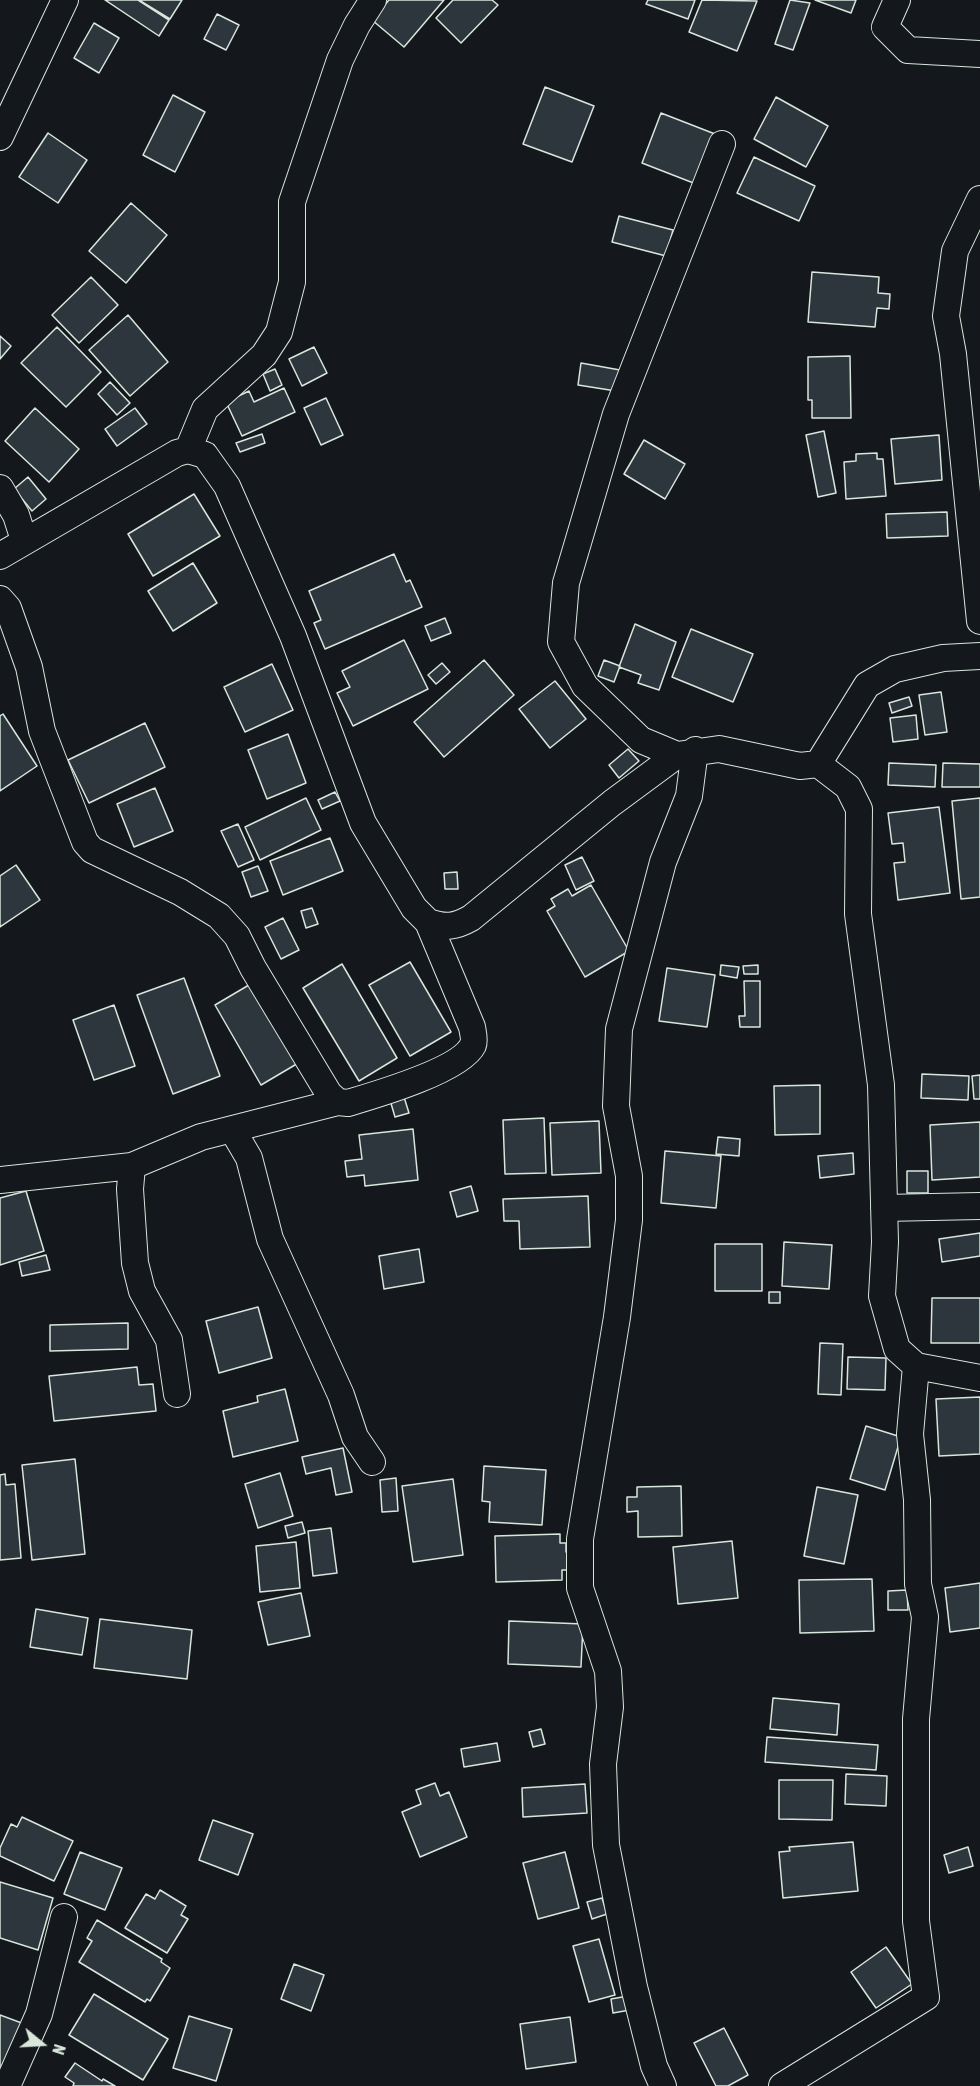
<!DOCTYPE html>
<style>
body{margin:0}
#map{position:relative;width:980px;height:2086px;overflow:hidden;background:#14181c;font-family:"Asap Condensed",sans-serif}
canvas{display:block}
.north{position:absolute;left:12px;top:2014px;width:60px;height:60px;-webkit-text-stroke:4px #14181c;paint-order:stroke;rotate:108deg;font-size:16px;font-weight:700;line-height:24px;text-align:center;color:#d8e6dc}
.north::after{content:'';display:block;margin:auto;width:21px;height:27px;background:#d8e6dc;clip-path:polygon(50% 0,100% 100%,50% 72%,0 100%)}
</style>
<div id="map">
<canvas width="980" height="2086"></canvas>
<div class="north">N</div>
</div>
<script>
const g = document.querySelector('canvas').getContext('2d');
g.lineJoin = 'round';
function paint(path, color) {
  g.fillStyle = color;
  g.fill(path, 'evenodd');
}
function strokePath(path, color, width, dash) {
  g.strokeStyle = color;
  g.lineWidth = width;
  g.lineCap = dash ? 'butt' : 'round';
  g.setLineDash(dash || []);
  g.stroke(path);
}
const building = new Path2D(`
 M 105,0 L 138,0 L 169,20 L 159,36 Z
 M 139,0 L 182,0 L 170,19 Z
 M 389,0 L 444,0 L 404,47 L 372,20 Z
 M 453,0 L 492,0 L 498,5 L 461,43 L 436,18 Z
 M 648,0 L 695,0 L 688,19 L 646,4 Z
 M 702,0 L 757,1 L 737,51 L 689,32 Z
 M 790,0 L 810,3 L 793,50 L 775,44 Z
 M 815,0 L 856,0 L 851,13 Z
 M 217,14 L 239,25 L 226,50 L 204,39 Z
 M 94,23 L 119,38 L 99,73 L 74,58 Z
 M 545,87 L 594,106 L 572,162 L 523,144 Z
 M 173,95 L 205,112 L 175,172 L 143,155 Z
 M 776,97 L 828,126 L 806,167 L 754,139 Z
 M 661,113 L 715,134 L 696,184 L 642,163 Z
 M 48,133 L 87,160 L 58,203 L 19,177 Z
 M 754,157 L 815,186 L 799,221 L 737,193 Z
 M 131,203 L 167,235 L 126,283 L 89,251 Z
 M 619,216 L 673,230 L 666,256 L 612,242 Z
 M 812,272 L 879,277 L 878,293 L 890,294 L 889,309 L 877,308 L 875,327 L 808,322 Z
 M 91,277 L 118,305 L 79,343 L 52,315 Z
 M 128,315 L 168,362 L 130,396 L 89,350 Z
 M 57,327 L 101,372 L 66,407 L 21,363 Z
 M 0,336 L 11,346 L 0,359 Z
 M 314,347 L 327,373 L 302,386 L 289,359 Z
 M 850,356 L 851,418 L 812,418 L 812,400 L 808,400 L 808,357 Z
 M 581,363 L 620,370 L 616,391 L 578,385 Z
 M 275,369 L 282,385 L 270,391 L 263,374 Z
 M 110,382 L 130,403 L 117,415 L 98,394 Z
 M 284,388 L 295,412 L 242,436 L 226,402 L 249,391 L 254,402 Z
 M 326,398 L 343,435 L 321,445 L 304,408 Z
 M 35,408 L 79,449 L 49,482 L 5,441 Z
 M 135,408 L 147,424 L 117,446 L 105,429 Z
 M 824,431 L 836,493 L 818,497 L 806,435 Z
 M 262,434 L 265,443 L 240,452 L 236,443 Z
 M 939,435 L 942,480 L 895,484 L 891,439 Z
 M 644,440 L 685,464 L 665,499 L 624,474 Z
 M 877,453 L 877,459 L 883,459 L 886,496 L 846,499 L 844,462 L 856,461 L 856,454 Z
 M 28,477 L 46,499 L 32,511 L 14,489 Z
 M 194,494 L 220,536 L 153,576 L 128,534 Z
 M 947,512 L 948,536 L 887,538 L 886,514 Z
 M 394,554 L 406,582 L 410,580 L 422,607 L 325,649 L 314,623 L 321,620 L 309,591 Z
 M 193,563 L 217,603 L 173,631 L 148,591 Z
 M 445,618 L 451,633 L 431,641 L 425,626 Z
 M 635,624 L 676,642 L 659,690 L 638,683 L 641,675 L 619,667 Z
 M 691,629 L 753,654 L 733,702 L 672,677 Z
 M 404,640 L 428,689 L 353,726 L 337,693 L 350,687 L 342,671 Z
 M 484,660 L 514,695 L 444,757 L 414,722 Z
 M 604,660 L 620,666 L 614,682 L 598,676 Z
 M 442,663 L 450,672 L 436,684 L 428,675 Z
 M 272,664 L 293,710 L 245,732 L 224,687 Z
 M 555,681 L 586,719 L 550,748 L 519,709 Z
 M 941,692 L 947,732 L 925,735 L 919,695 Z
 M 909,697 L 912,706 L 892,713 L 889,703 Z
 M 3,714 L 37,766 L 0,791 L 0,716 Z
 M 916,715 L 918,739 L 893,742 L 890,718 Z
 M 145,723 L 165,767 L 89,803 L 68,760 Z
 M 288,734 L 306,783 L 267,799 L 248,750 Z
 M 628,749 L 639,761 L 619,778 L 609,765 Z
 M 889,763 L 936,765 L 935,787 L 888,785 Z
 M 943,763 L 980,764 L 980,787 L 942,787 Z
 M 155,788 L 173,831 L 134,847 L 117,804 Z
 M 335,792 L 340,801 L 322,809 L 318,800 Z
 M 306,798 L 321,830 L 260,860 L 245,827 Z
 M 980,798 L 980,897 L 961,899 L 952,801 Z
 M 939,807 L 950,893 L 898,900 L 894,863 L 905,862 L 903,843 L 892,844 L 888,813 Z
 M 238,824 L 254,860 L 238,867 L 221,831 Z
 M 330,838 L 343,871 L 283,895 L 270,861 Z
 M 582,857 L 594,881 L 576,890 L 565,865 Z
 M 16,865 L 40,900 L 0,927 L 0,876 Z
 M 258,866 L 268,891 L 251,897 L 242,872 Z
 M 457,872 L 458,889 L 445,889 L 444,873 Z
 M 591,885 L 629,951 L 585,977 L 547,911 L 555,906 L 551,899 L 568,889 L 572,896 Z
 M 312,908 L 318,924 L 306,928 L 301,911 Z
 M 283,918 L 299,950 L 281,959 L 265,927 Z
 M 410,962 L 451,1032 L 410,1056 L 369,985 Z
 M 342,964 L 397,1058 L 359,1081 L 303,988 Z
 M 721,965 L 739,967 L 737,978 L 720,975 Z
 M 758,965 L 758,974 L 744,974 L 743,966 Z
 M 667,968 L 715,975 L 707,1027 L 659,1021 Z
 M 184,978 L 220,1076 L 173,1094 L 137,995 Z
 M 744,981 L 760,981 L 760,1027 L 740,1027 L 739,1016 L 745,1016 Z
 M 254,982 L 300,1062 L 261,1085 L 215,1005 Z
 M 114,1005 L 135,1066 L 94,1080 L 73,1020 Z
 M 922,1074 L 969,1076 L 968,1100 L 921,1098 Z
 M 980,1075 L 980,1099 L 974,1099 L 972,1076 Z
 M 820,1085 L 820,1134 L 775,1135 L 774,1086 Z
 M 404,1097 L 409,1113 L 395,1117 L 390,1100 Z
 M 544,1118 L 546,1173 L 505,1174 L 503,1120 Z
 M 599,1121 L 601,1173 L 552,1175 L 550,1123 Z
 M 980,1122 L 980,1177 L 932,1180 L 930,1125 Z
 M 413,1129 L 418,1180 L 365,1186 L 364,1175 L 347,1177 L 345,1161 L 362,1159 L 359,1135 Z
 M 718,1137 L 740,1139 L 739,1156 L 716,1154 Z
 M 665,1151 L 721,1156 L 716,1208 L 661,1203 Z
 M 853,1153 L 854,1174 L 820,1178 L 818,1156 Z
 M 907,1171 L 928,1171 L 928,1193 L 907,1193 Z
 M 471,1186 L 478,1211 L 457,1217 L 450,1192 Z
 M 26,1191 L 44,1251 L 0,1265 L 0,1198 Z
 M 588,1196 L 590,1247 L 520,1249 L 519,1221 L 504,1221 L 503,1199 Z
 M 980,1233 L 980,1256 L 942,1262 L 939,1239 Z
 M 784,1242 L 832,1245 L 829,1289 L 782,1286 Z
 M 715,1244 L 762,1244 L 762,1291 L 715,1291 Z
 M 419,1249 L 424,1282 L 384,1289 L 379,1256 Z
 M 46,1255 L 50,1270 L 22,1276 L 19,1262 Z
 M 769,1292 L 780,1292 L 780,1303 L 769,1303 Z
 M 932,1298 L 980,1298 L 980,1343 L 931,1343 Z
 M 258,1307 L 272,1358 L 219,1373 L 206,1321 Z
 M 128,1323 L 128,1349 L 50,1351 L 50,1325 Z
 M 820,1343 L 843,1344 L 841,1395 L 818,1394 Z
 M 848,1357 L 886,1358 L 885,1390 L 847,1389 Z
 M 137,1367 L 139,1385 L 153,1384 L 156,1411 L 54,1421 L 49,1376 Z
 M 285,1389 L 298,1441 L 233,1457 L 223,1411 L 258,1402 L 257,1396 Z
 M 980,1397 L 980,1454 L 939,1456 L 936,1399 Z
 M 866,1426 L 901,1437 L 885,1490 L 850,1479 Z
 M 343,1448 L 352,1492 L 336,1495 L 331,1468 L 306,1474 L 302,1457 Z
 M 75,1459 L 85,1554 L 32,1560 L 22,1465 Z
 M 484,1466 L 546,1470 L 542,1525 L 489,1522 L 490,1502 L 482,1501 Z
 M 280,1473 L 293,1516 L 258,1528 L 245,1484 Z
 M 5,1474 L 6,1485 L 15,1484 L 21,1558 L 0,1560 L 0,1475 Z
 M 396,1478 L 398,1511 L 382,1512 L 380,1480 Z
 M 453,1479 L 463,1555 L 413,1562 L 402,1486 Z
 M 681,1486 L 682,1536 L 638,1537 L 638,1511 L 627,1512 L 627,1497 L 637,1497 L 637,1487 Z
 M 817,1487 L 858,1495 L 844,1564 L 804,1556 Z
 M 302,1522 L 305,1533 L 288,1538 L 285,1526 Z
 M 331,1528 L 337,1573 L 313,1576 L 308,1531 Z
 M 560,1534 L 560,1543 L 566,1543 L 566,1552 L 573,1552 L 573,1570 L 562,1570 L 562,1580 L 496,1582 L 495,1536 Z
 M 732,1541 L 738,1598 L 678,1604 L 673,1547 Z
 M 296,1542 L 300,1588 L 260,1592 L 256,1546 Z
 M 872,1579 L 874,1631 L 800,1633 L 799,1580 Z
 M 980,1583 L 980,1628 L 950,1632 L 945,1588 Z
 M 907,1590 L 908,1610 L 888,1610 L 888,1591 Z
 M 301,1593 L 310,1636 L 268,1645 L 258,1602 Z
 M 36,1609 L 88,1618 L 82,1655 L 30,1647 Z
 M 100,1619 L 192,1630 L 187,1679 L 94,1668 Z
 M 509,1621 L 583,1624 L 581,1667 L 508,1664 Z
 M 773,1698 L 839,1704 L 837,1735 L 770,1729 Z
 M 541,1729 L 545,1744 L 533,1747 L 529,1732 Z
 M 767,1737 L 878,1745 L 876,1770 L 765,1762 Z
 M 497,1743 L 500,1761 L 464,1767 L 461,1749 Z
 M 846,1774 L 887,1776 L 886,1806 L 845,1804 Z
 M 779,1780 L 833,1780 L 832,1820 L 779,1819 Z
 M 435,1783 L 440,1796 L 449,1792 L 467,1837 L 420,1857 L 402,1812 L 421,1804 L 416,1790 Z
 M 585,1784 L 587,1813 L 523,1817 L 522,1788 Z
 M 22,1817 L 73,1841 L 54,1881 L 0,1856 L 0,1848 L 11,1824 L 17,1827 Z
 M 213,1820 L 253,1834 L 238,1875 L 199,1860 Z
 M 853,1842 L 858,1891 L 783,1898 L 779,1852 L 790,1851 L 789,1847 Z
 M 968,1847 L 973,1866 L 949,1873 L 944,1855 Z
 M 80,1852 L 122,1868 L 105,1910 L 64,1894 Z
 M 565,1852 L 579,1908 L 538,1919 L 523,1863 Z
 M 0,1882 L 53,1898 L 38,1950 L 0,1938 Z
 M 160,1890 L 186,1906 L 181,1915 L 188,1919 L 167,1953 L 125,1928 L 146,1894 L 155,1899 Z
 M 602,1898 L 607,1914 L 592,1919 L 587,1902 Z
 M 97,1920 L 162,1959 L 161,1962 L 170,1968 L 150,2001 L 147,1999 L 145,2002 L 79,1962 L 92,1941 L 87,1938 Z
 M 599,1939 L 615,1995 L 589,2002 L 573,1946 Z
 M 886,1947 L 912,1984 L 876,2008 L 851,1972 Z
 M 294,1964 L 324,1975 L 311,2011 L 281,1999 Z
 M 94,1994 L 168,2039 L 143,2080 L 69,2035 Z
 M 628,1996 L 630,2010 L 613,2013 L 611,1999 Z
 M 0,2015 L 27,2025 L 0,2071 Z
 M 189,2016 L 232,2029 L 216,2081 L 173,2068 Z
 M 570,2017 L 576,2062 L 526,2069 L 520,2024 Z
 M 724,2028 L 748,2075 L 728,2086 L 716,2086 L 694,2043 Z
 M 75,2063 L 102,2081 L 103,2079 L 115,2086 L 73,2086 L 74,2083 L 65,2077 Z`);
const street = new Path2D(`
 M 897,0 L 885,27 L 908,50 L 980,54
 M 0,137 L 65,0
 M 980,199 L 955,251 L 946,316 L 953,354 L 980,621
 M 188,450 L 205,409 L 264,355 L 279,332 L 292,282 L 292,202 L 340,60 L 357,25 L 373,0
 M 0,488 L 16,515 L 24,540
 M 0,556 L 177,453 L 188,450 L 205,455 L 227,486 L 293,636 L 363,823 L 414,908 L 428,922 L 472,1027 C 473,1033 475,1040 473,1045 C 461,1070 375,1095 348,1103 L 338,1102 L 201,1137 L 132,1166 L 130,1189 L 135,1263 L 142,1291 L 169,1340 L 177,1394
 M 0,599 L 8,608 L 29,667 L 42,731 L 85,842 L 92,850 L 180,892 L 219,916 L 237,936 L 253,968 L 329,1094 L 338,1102
 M 677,755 L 641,740 L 585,686 L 561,642 L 566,583 L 616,414 L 722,144
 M 818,764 L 848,787 L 859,809 L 858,914 L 881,1085 L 885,1242 L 882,1296 L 897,1349 L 916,1366 L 980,1378
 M 428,922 C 446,928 455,927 471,918 L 612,803 L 677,755 L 719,749 L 800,766 L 818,764 L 867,685 L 895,669 L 943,658 L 980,656
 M 232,1129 L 249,1158 L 270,1239 L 341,1395 L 355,1437 L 372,1462
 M 0,1180 L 132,1166
 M 884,1208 L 980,1206
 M 7,2086 L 39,2014 L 64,1917
 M 663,2086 L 654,2066 L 634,1987 L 606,1845 L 603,1764 L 610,1707 L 608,1671 L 580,1588 L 580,1539 L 617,1317 L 629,1220 L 629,1176 L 616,1106 L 619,1029 L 663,862 L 689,796 L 695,750
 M 782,2086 L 926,1997 L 916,1921 L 916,1719 L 925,1617 L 918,1584 L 917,1500 L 910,1434 L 916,1366`);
paint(building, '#2c363c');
strokePath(building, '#d8e6dc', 1.5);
strokePath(street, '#d8e6dc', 28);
strokePath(street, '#14181c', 26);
</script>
